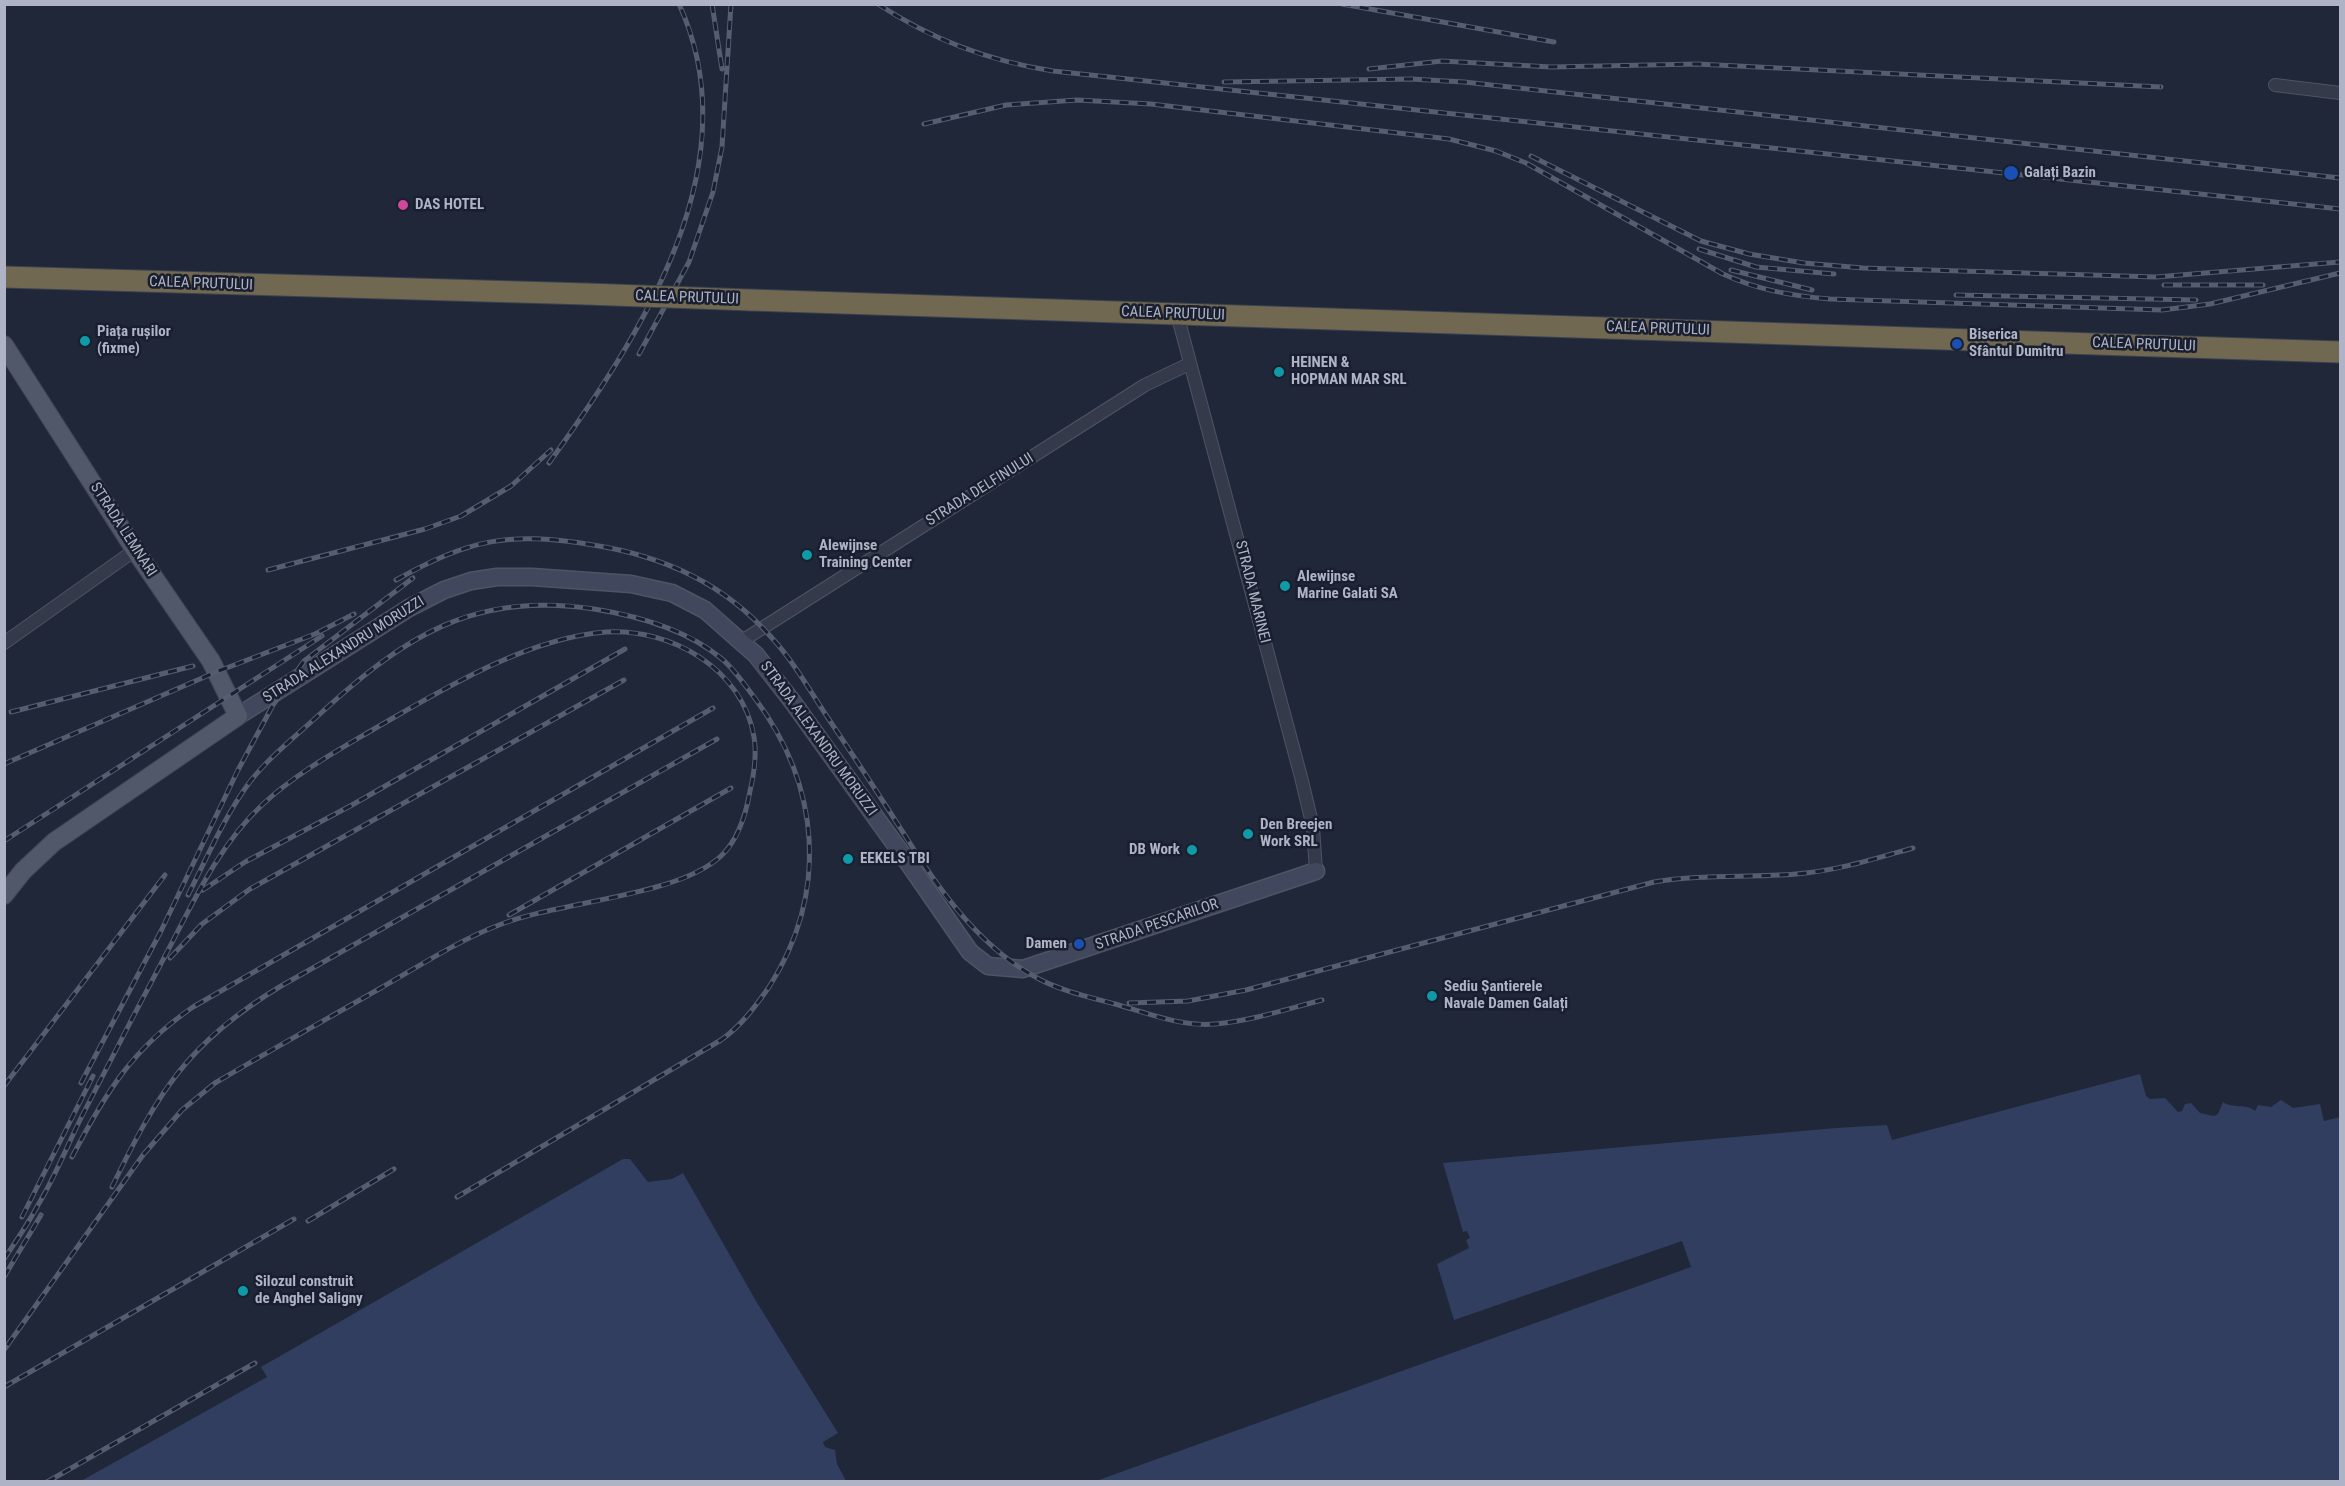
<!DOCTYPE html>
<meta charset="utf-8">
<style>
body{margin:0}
#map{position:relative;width:2345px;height:1486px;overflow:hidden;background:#202739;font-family:"Roboto Condensed",sans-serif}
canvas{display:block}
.frame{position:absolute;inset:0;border:6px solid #aeb4c6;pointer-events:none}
</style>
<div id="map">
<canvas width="2345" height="1486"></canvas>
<div class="frame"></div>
</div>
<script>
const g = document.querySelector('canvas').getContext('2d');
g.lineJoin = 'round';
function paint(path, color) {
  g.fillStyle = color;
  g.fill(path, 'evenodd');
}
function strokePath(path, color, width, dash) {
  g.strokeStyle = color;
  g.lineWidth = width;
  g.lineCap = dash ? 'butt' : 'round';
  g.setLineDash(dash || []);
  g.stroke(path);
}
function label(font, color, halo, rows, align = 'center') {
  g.font = font + ' "Roboto Condensed",sans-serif';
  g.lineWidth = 5;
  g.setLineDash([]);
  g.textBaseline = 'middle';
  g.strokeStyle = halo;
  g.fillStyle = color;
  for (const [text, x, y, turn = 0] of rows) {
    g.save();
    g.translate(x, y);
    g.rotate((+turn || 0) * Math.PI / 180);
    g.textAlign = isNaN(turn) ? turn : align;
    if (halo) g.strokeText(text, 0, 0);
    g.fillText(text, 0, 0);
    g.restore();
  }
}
const water = new Path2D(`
 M 2140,1074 L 2146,1096 L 2150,1099 L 2165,1098 L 2178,1112 L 2182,1111 L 2185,1104 L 2191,1103 L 2200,1113 L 2214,1116 L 2218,1114 L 2223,1102 C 2233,1109 2246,1103 2255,1111 L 2258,1105 L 2271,1107 L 2281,1100 L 2293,1108 L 2320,1104 L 2324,1121 L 2340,1117 L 2340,1481 L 1096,1481 L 1691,1267 L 1682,1241 L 1454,1320 L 1437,1264 L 1469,1248 L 1466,1240 L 1470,1238 L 1467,1231 L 1463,1232 L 1443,1163 L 1836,1128 L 1887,1125 L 1892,1140 Z
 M 623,1159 L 630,1159 L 648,1182 L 672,1179 L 683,1173 L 756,1301 L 838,1433 L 823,1442 L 825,1447 L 835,1450 L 837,1464 L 846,1481 L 81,1481 L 267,1377 L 261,1367 Z`);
const street = new Path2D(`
 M 2275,85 L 2340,93
 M 1177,314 L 1301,777 L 1313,827 L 1316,871
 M 742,641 L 1145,385 L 1189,364
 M 4,643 L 135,550`);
const secondary = new Path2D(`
 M 238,716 L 409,608 L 444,590 L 471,581 L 497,577 L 532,577 L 631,584 L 672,593 L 705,610 L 756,655 L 792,701 L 902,854 L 970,952 L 988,966 L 1023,969 L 1316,871`);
const primary = new Path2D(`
 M 4,345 L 135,550 L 211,661 L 238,716 L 54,842 L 23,871 L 4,895`);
const highway = new Path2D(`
 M 4,277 L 587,294
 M 750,300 L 2340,352`);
const rail = new Path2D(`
 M 712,4 L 722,69
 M 878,4 C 932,40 989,61 1053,71 L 2340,209
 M 1342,4 L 1554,42
 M 1369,69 L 1442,61 L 1551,67 L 1697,64 L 2161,87
 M 1224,82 L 1411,79 L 1464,82 L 2340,178
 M 924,124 L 1006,105 L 1077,100 L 1151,104 L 1449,139 L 1496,151 L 1526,163 L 1723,274 C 1758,290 1792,296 1830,299 L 2162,310 L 2210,304 L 2340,273
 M 1531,156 L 1701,241 L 1749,254 L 1804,263 L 1863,268 L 2156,277 L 2340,262
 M 1699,249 L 1756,267 L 1834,274
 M 1731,270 L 1812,290
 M 2164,285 L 2263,285
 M 1956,295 L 2196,300
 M 639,354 L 689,262 L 713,192 L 722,147 L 731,4
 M 549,463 C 640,336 753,165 679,4
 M 268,570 L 425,529 L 461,516 L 511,486 L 551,450
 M 396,580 C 470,539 509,531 593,545 C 663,556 724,583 772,638 C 794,662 810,691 828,718 C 857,761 885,804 913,848 C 945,898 984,950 1039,979 C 1062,991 1089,997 1115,1004 C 1147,1013 1181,1027 1215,1024 C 1251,1021 1287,1009 1322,1000
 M 11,712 L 193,666
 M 4,764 L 216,672 L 315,634 L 354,614
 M 4,841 L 322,636
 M 203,890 L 245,862 L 352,805 L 625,649
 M 188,895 C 207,858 224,817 249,783 C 269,757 296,736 321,713 C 405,636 474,591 594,609 C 639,616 686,629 722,659 C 734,669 744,684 754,697 C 821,786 829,893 769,987 C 755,1007 741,1026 721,1040 L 457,1197
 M 509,915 L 731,788
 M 170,958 L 202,924 L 250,889 L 624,680
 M 1129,1003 L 1188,1001 L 1246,990 L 1654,882 C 1701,874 1748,878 1796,874 C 1836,871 1874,859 1913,848
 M 81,1083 L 161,931 L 238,770 L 273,705 L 304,661 L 413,578
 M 4,1086 L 165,875
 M 72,1157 C 106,1092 132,1049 193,1007 L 713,708
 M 112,1187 C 158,1092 188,1042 281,986 L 717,739
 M 22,1217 L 93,1076
 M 308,1221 L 394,1169
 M 4,1259 C 16,1241 28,1224 38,1205 C 55,1177 67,1146 82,1116 C 109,1063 137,1009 165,956 C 193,903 218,846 262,805 C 295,774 335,752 374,729 C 442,690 526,638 606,632 C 671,628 743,669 754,737 C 757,755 754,774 750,791 C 746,814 739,839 721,856 C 677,897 559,901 499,925 C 457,941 418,967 379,989 C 325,1020 269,1051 215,1083 L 182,1110 L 143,1155 L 4,1350
 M 4,1277 L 41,1215
 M 4,1387 L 294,1219
 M 47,1482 L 255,1363`);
const highwayBridge = new Path2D(`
 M 587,294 L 750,300`);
const markers = [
 [2011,173,8,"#1a4fb4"],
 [403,205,6,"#d1479c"],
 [85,341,6,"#0f9aa8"],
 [1957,344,6,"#1a4fb4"],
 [1279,372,6,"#0f9aa8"],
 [807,555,6,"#0f9aa8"],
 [1285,586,6,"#0f9aa8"],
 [1248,834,6,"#0f9aa8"],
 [1192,850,6,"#0f9aa8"],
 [848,859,6,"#0f9aa8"],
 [1079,944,6,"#1a4fb4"],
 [1432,996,6,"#0f9aa8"],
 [243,1291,6,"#0f9aa8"]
];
const poiNames = [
 ["Galați Bazin",2024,173],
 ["DAS HOTEL",415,205],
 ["Piața rușilor",97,332],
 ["(fixme)",97,349],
 ["Biserica",1969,335],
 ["Sfântul Dumitru",1969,352],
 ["HEINEN &",1291,363],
 ["HOPMAN MAR SRL",1291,380],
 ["Alewijnse",819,546],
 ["Training Center",819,563],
 ["Alewijnse",1297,577],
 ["Marine Galati SA",1297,594],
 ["Den Breejen",1260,825],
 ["Work SRL",1260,842],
 ["DB Work",1180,850,"right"],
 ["EEKELS TBI",860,859],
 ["Damen",1067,944,"right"],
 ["Sediu Șantierele",1444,987],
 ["Navale Damen Galați",1444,1004],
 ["Silozul construit",255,1282],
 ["de Anghel Saligny",255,1299]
];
const streetNames = [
 ["CALEA PRUTULUI",201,284,2],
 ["CALEA PRUTULUI",687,298,2],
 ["CALEA PRUTULUI",1173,314,2],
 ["CALEA PRUTULUI",1658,329,2],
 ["CALEA PRUTULUI",2144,345,2],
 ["STRADA DELFINULUI",980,490,-32],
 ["STRADA LEMNARI",123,530,57],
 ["STRADA MARINEI",1252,592,76],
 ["STRADA ALEXANDRU MORUZZI",344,650,-32],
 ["STRADA ALEXANDRU MORUZZI",818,739,54],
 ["STRADA PESCARILOR",1157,925,-19]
];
paint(water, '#313e5f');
strokePath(street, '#4e5464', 14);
strokePath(secondary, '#4e5464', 19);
strokePath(primary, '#3d4353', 20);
strokePath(highway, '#3b4151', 23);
strokePath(street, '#343a4a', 12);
strokePath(secondary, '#41485d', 16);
strokePath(primary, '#51586a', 18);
strokePath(highway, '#706850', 21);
strokePath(rail, '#555d71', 5);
strokePath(rail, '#191f2e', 3, [9]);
strokePath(highwayBridge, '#3b4151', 23, []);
strokePath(highwayBridge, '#706850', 21);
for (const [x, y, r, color] of markers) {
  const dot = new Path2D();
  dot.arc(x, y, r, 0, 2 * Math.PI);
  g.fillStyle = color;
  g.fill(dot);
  strokePath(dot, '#191f2e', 2);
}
label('bold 15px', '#aeb4c6', '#191f2e', poiNames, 'left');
label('15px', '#aeb4c6', '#191f2e', streetNames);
</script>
